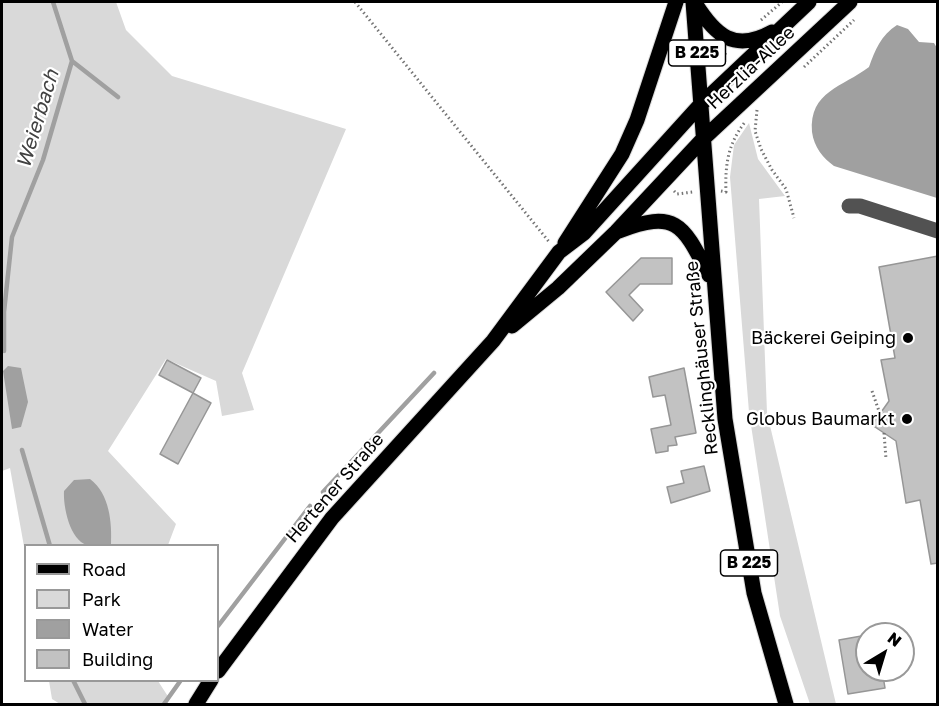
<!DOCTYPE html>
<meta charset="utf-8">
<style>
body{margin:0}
#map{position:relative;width:939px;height:706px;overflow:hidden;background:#fff;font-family:"Golos Text",sans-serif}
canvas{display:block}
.frame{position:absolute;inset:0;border:3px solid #000;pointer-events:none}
.legend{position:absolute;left:24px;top:544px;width:195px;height:138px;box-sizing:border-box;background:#fff;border:2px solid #999;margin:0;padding:8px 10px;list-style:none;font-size:18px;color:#000}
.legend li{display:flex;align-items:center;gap:12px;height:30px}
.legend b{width:30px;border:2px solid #999}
.north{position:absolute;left:855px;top:622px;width:60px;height:60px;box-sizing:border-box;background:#fff;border:2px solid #999;border-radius:50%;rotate:38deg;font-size:16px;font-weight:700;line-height:24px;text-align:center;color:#000}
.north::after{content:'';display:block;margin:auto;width:21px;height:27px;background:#000;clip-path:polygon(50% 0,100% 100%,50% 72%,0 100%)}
</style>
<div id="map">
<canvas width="939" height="706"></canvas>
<div class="frame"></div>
<ul class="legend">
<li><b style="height:8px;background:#000"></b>Road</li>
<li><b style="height:16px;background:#d9d9d9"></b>Park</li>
<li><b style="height:16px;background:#a0a0a0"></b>Water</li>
<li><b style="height:16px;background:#c2c2c2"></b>Building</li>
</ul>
<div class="north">N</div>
</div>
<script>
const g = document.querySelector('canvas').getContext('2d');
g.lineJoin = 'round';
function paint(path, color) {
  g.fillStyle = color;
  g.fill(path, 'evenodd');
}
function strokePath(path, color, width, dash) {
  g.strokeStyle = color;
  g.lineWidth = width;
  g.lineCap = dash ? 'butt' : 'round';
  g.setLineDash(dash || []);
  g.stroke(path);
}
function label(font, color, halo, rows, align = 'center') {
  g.font = font + ' "Golos Text",sans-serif';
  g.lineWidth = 4.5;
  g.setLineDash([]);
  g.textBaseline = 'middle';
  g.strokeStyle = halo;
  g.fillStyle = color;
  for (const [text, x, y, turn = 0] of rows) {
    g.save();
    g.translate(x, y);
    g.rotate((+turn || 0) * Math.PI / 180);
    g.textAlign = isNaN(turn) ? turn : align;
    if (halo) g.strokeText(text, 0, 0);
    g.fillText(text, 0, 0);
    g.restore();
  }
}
const green = new Path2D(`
 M 2,2 L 116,2 L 126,30 L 172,76 L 346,129 L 242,373 L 254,410 L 222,416 L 216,381 L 166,359 L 108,451 L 176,524 L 168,545 L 26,546 L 25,552 L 10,468 L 2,471 Z
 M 749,123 L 758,159 L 785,196 L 759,199 L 767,413 L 836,704 L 810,704 L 780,616 L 749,412 L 730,177 L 734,145 Z
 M 49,681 L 158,681 L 169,698 L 164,704 L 60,704 L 52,699 Z`);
const water = new Path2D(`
 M 897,25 L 908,29 L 919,42 L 934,43 L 937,48 L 937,198 L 834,166 C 823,158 814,147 812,132 C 809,91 843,87 869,67 C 875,50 881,35 897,25 Z
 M 8,366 L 21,368 L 28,402 L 21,427 L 12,429 L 3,371 Z
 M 90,479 C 110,494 112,523 111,545 C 104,546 94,548 87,545 C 70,540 63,507 64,491 L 74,480 Z`);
const stream = new Path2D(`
 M 72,61 L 118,97
 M 4,351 L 4,312 L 12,237 L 43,160 L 72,61 L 53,2
 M 22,450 L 50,546
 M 323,492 L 434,373
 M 218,626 L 310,506
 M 73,680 L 85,704
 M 164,704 L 181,680`);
const building = new Path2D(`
 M 938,256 L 938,563 L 931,564 L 920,500 L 906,503 L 896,441 L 872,425 L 889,401 L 881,360 L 895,358 L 879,267 Z
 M 641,258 L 672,258 L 672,284 L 640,284 L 629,295 L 643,310 L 633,321 L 606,292 Z
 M 167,360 L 201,378 L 193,393 L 159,375 Z
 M 684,368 L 696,433 L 675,437 L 677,445 L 668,446 L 668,451 L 656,453 L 651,429 L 671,425 L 665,395 L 653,397 L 649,377 Z
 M 193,393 L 211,403 L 178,464 L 160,454 Z
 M 704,466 L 710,491 L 671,503 L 667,487 L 684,483 L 681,471 Z
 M 867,635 L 867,670 L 882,670 L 885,688 L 848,694 L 839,640 Z`);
const path = new Path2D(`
 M 355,2 L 550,243
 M 761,20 L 782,2
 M 710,60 L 724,58 L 726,51
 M 804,67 L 854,20
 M 757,110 L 755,131 L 761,149 L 772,170 L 786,189 L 794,218
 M 674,191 L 677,194 L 693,192
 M 721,191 L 726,192 C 725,164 728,144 745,122
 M 872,391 L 880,414
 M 884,433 L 886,459`);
const minor = new Path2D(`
 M 849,206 L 860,206 L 938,231`);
const major = new Path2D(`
 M 693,2 L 725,419 L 754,593 L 786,704
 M 695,3 C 715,35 734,53 772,32
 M 619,231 C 677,209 683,225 709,275
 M 565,243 L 622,154 L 637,120 L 676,2
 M 512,326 L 558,288 L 616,232 L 704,138 L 850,2
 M 218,671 L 332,518 L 493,341 L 559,252 L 584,233 L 701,104 L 809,2
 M 196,704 L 211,680`);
const markers = [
 [908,338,6,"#000"],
 [907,419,6,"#000"]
];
const shields = [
 [697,53,57],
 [749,563,57]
];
const shieldNames = [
 ["B 225",697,53],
 ["B 225",749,563]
];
const streetNames = [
 ["Herzlia-Allee",751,68,-43],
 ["Recklinghäuser Straße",702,358,-96],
 ["Hertener Straße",335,488,-49]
];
const poiNames = [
 ["Bäckerei Geiping",896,338],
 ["Globus Baumarkt",895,419]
];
const waterNames = [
 ["Weierbach",38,119,-73]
];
paint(green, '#d9d9d9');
paint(water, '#a0a0a0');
strokePath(stream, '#a0a0a0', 4.5);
paint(building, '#c2c2c2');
strokePath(building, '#969696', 1.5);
strokePath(major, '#dbdbdb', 17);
strokePath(path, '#747474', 3, [1.5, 3]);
strokePath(minor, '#525252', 15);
strokePath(major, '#000', 15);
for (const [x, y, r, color] of markers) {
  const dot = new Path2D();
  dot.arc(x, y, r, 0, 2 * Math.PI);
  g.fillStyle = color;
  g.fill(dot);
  strokePath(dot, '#fff', 2);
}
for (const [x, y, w] of shields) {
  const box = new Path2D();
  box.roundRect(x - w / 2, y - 13, w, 26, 4.5);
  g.fillStyle = '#fff';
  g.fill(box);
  strokePath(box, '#000', 1.5);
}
label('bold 16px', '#000', null, shieldNames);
label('18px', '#000', '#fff', streetNames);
label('18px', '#000', '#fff', poiNames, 'right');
label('italic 20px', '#414141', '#fff', waterNames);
</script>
